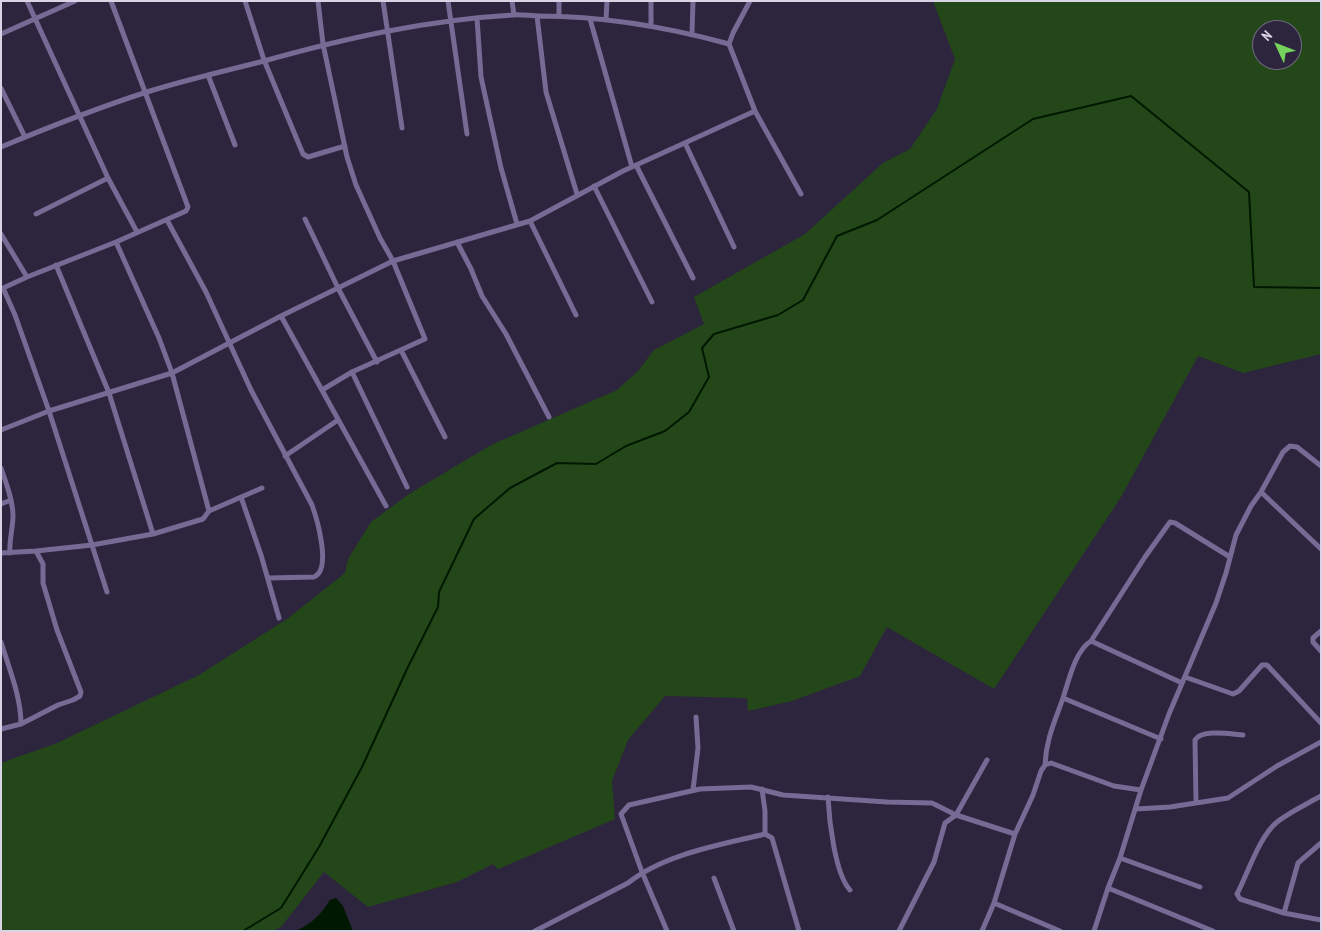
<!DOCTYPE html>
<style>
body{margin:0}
#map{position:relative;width:1322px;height:932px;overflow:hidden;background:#2d243d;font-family:"PT Sans Narrow",sans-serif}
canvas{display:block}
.frame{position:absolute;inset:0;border:2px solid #d9d4e5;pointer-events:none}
.north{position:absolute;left:1252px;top:20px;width:50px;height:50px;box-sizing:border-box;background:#2d243d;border:1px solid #726a80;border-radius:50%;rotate:313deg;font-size:14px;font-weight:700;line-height:20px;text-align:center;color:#d9d4e5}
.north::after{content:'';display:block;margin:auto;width:18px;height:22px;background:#75d25a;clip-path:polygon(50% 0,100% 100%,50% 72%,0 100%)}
</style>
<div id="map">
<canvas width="1322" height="932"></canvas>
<div class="frame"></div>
<div class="north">N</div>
</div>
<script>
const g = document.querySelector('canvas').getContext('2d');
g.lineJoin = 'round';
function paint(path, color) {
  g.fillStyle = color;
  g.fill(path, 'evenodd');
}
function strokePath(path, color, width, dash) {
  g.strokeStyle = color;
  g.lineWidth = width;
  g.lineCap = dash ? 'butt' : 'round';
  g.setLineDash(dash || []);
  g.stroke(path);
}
const green = new Path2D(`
 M 933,1 L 1321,1 L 1321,354 L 1243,373 L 1198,356 L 1121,497 L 994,689 L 887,627 L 860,676 L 792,701 L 748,711 L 747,698 L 665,696 L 628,740 L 612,781 L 615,819 L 498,869 L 493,864 L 457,882 L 368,907 L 324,872 L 281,927 L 273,931 L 1,931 L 1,763 L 57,743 L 199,675 L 287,619 L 345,573 L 348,559 L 371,522 L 409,494 L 491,445 L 617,390 L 638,371 L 654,350 L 704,324 L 694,297 L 805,234 L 883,163 L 910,149 L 937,109 L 955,59 ZM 1262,30 L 1292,30 L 1292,60 L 1262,60 Z`);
const water = new Path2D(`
 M 336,898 L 343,906 L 353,931 L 296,931 C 312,923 320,916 330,900 Z`);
const stream = new Path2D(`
 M 243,931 L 281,908 L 319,847 L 362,767 L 407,669 L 438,607 L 439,592 L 474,519 L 510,488 L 557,463 L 596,464 L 626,446 L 665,431 L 689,412 L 709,377 L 702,348 L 714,334 L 778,315 L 803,300 L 837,236 L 877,220 L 1033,119 L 1131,96 L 1249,192 L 1254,287 L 1321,288`);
const street = new Path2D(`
 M 27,1 L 108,178 L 137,232
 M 245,1 L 264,60 L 303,154 L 308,157 L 345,146
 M 383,1 L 402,128
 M 448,1 L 467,134
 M 512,1 L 514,15
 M 559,1 L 559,15
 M 750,1 L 733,33 L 729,44 L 755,111 L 801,194
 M 537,16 L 546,92 L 577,194
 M 477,18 L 481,77 L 501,168 L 517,224
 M 590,19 L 632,167
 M 606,19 L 607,1
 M 651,26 L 651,1
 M 1,34 L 75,1
 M 692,34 L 693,1
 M 208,75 L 235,145
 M 1,88 L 25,137
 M 685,143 L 734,247
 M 1,147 C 49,127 97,108 147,92 C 185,80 225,71 264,61 C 346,38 427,20 513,15 C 521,14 530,16 539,16 C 604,16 667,27 729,44
 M 636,165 L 693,278
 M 594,186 L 652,302
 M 36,214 L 108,178
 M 305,219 L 338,288 L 377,362
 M 167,220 L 206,292 L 251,390 L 312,505 C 317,519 332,570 314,577 L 268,578
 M 530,221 L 576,315
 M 1,234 L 27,277
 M 457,242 L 471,269 L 482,296 L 506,334 L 549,417
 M 56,265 L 109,393 L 153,534
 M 3,288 L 15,315 L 49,411 L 107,592
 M 1,289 L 27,277 L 116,242 L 186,211 L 188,207 L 111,1
 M 281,316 L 386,506
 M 401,350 L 445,437
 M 352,372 L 407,487
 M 322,390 L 352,372 L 425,339 L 393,261 L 530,221 L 623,171 L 755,111
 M 1,430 L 49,411 L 172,373 L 281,316 L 393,261 L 380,238 L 356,185 L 347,157 L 323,44 L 318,1
 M 285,456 L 338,420
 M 1,468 C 6,483 13,500 13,516 C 13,528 9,540 10,553
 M 1261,492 L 1321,549
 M 241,497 L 261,555 L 279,618
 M 1,504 L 11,500
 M 209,511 L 262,488
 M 36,551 L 92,545 L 153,534 L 203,519 L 209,511 L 172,373 L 159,338 L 116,242
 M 1,553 L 36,551 L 43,564 L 43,583 L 57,630 L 81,692 L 80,696 L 73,700 L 58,705 L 21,724
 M 1321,631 L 1313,638 L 1313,642 L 1321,651
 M 1091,641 L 1145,557 L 1170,522 L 1175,523 L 1230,557
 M 1,642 C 9,668 21,697 21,724 L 1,729
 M 1185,677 L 1233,694 L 1239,691 L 1262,665 L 1267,665 L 1321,723
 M 1063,698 L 1161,739
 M 1045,765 C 1046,739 1055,721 1063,698 C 1069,680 1075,651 1091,641 L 1182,683
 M 762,789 L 765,811 L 765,834
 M 693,790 L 698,748 L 696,717
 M 1321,796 C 1307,804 1290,812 1277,822 C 1259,837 1248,873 1237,894 L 1240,899 L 1284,913 L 1321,920
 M 828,797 C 829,820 835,874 850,890
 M 1196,802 L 1195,740 C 1201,729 1231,734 1243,735
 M 1136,809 L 1170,807 L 1228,798 L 1277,766 L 1321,742
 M 1120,858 L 1200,887
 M 714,878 L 734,931
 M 994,903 L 1060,931
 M 1284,913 L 1298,863 L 1321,843
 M 535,931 L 628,883 C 664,854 720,845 765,834 L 772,838 L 799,931
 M 667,931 L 642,872 L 621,814 L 629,805 L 700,789 L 751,787 L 783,795 L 887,802 L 932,803 L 956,815 L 987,760
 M 899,931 L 934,862 L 945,823 L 956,815 L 1015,834
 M 982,931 L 994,903 L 1015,834 L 1033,795 L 1041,771 L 1045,765 L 1051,763 L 1114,786 L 1141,790
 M 1094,931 L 1108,888
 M 1213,931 L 1108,888 L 1120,858 L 1141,790 L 1169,714 L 1216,603 L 1226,573 L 1236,535 L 1251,506 L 1261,492 L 1283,452 L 1290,446 L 1297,447 L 1321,466`);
paint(green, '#244719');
paint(water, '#001800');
strokePath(stream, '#001800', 2);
strokePath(street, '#776a94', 5);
</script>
